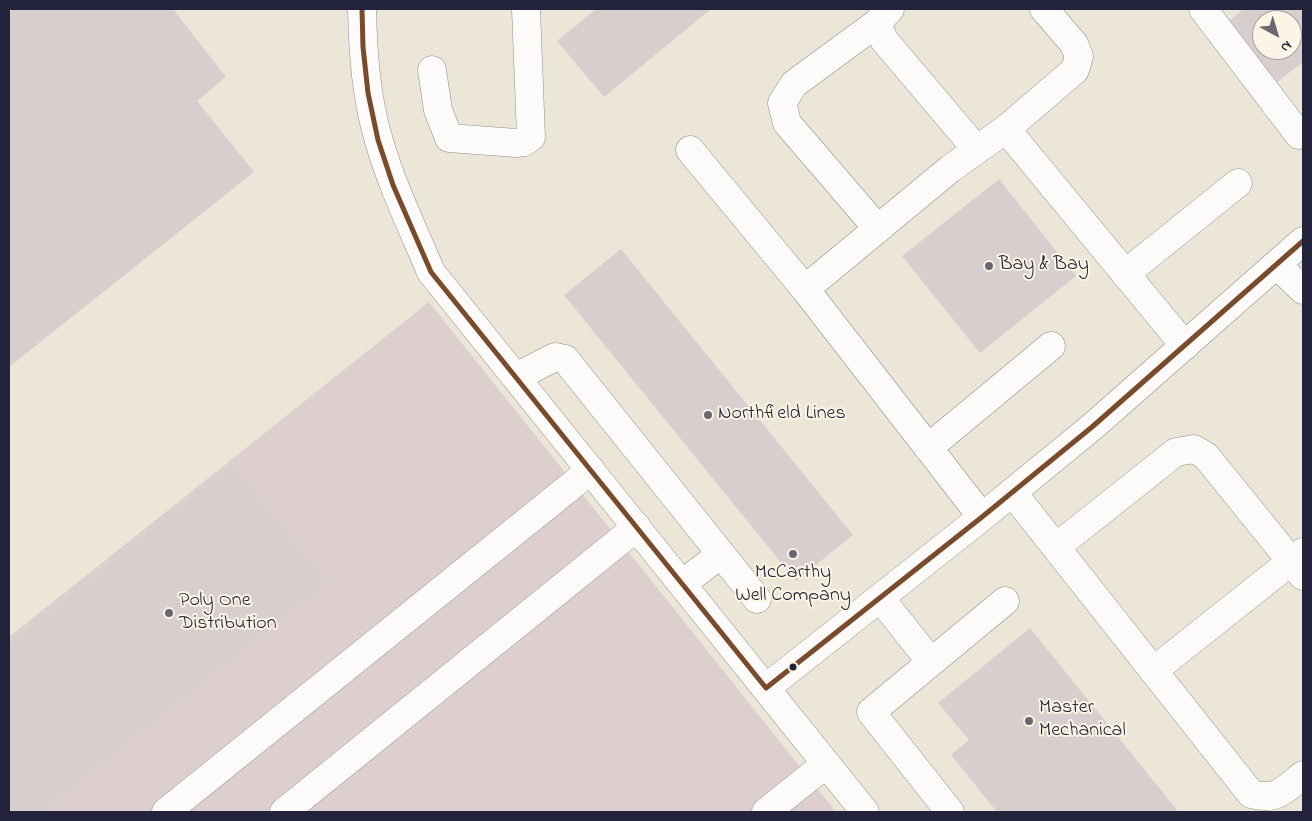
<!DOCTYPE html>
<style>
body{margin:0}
#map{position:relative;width:1312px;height:821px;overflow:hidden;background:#ebe6d7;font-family:"Indie Flower",sans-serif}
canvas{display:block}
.frame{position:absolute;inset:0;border:10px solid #22223b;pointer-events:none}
.north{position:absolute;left:1252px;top:10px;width:50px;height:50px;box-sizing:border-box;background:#fcf5e5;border:1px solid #a5a1a1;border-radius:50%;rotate:141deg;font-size:14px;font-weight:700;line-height:20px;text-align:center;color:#22223b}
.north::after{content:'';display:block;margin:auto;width:18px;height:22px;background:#686772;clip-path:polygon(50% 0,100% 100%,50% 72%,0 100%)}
</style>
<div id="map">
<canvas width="1312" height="821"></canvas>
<div class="frame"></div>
<div class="north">N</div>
</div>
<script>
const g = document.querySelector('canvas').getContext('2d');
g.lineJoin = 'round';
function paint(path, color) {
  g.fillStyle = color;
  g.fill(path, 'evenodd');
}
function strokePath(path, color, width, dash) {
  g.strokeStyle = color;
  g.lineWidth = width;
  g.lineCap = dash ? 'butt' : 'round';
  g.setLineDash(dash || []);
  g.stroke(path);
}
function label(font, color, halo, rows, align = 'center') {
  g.font = font + ' "Indie Flower",sans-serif';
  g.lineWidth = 4;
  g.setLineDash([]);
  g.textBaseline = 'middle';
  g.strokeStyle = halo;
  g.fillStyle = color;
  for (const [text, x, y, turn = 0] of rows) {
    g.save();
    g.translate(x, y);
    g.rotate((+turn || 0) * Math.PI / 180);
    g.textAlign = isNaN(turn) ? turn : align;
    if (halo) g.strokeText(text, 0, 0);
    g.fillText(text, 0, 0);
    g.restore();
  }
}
const industrial = new Path2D(`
 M 429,302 L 836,812 L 9,812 L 9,637 Z`);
const building = new Path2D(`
 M 14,9 L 173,9 L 226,77 L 197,101 L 254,172 L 9,367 L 9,13 Z
 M 596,9 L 711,9 L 604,97 L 557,41 Z
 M 1240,9 L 1303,9 L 1303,62 L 1277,82 L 1229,21 L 1242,10 ZM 1262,20 L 1292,20 L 1292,50 L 1262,50 Z
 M 999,179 L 1076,276 L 980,353 L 902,256 Z
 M 621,249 L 853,535 L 796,581 L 564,295 Z
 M 233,464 L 328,583 L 43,812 L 9,812 L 9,644 Z
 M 1030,628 L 1177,810 L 1174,812 L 997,812 L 951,755 L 969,740 L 938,703 Z`);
const minor = new Path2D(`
 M 362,9 C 363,53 366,98 379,141 C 392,186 413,229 431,272 L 865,812
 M 890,9 L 877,23 L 884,40 L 977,150
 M 1203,9 L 1299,135
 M 877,23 L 794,84 L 782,103 L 787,123 L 878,229
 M 432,70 L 438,110 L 449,138 L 516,143 L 524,142 L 531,137 L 526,9
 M 1006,129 L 1075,70 L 1079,56 L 1074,44 L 1044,9
 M 690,150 L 805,289
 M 1277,265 L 1303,290
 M 1125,274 L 1238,183
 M 516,377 L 555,357 L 565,359 L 721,554
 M 928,448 L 1051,346
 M 1012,492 L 1251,794 C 1277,801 1284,790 1303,775
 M 982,517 L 805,289 L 950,169 L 1006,129 L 1185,346
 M 1056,547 L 1176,452 L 1194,449 L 1206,456 L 1303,576
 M 682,584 L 721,554 L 757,599
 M 880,598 L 931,662
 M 1153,671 L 1303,552
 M 766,688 L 982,517 L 1092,427 L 1303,241
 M 166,812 L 591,470
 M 284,812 L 637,527
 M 766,812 L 826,764
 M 950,812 L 871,712 L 1005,601`);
const bus1 = new Path2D(`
 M 362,9 L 363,47 L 368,93 L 378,140 L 393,185 L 431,272 L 766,688
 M 766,688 L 982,517 L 1092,427 L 1303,241`);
const markers = [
 [989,266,5,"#686772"],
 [708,415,5,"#686772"],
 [793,554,5,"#686772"],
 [169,613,5,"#686772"],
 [793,667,4.5,"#22223b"],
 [1029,721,5,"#686772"]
];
const poiNames = [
 ["Bay & Bay",999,266],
 ["Northfield Lines",718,415],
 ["McCarthy",793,574,"center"],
 ["Well Company",793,597,"center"],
 ["Poly One",179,602],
 ["Distribution",179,625],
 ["Master",1039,709],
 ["Mechanical",1039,732]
];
paint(industrial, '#ddcfce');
paint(building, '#d9cece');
strokePath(minor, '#908e8a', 29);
strokePath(minor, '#fcfbf9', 28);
strokePath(bus1, '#7a4b2a', 5);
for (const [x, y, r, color] of markers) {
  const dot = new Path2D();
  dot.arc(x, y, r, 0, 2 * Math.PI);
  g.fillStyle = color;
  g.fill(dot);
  strokePath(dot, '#fcf5e5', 2);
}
label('20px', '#22223b', '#fcf5e5', poiNames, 'left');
</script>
